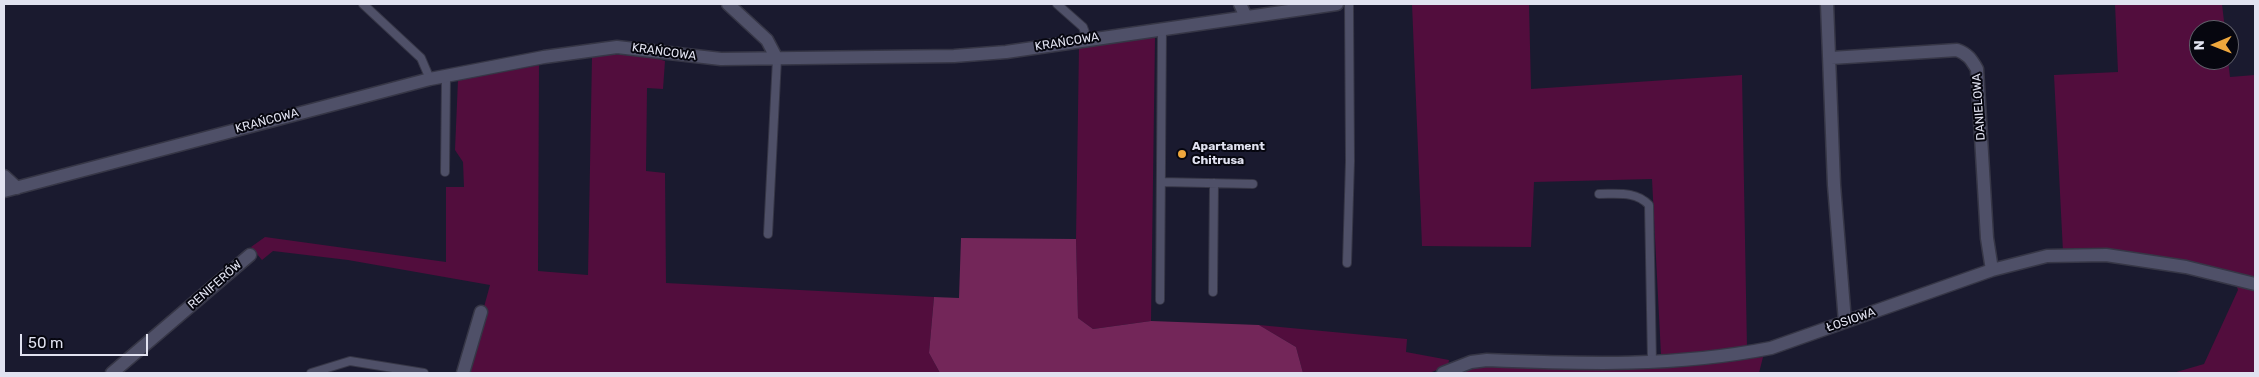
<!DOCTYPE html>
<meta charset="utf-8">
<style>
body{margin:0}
#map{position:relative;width:2259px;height:377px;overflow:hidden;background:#1a1a2f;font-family:Rubik,sans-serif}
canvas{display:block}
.frame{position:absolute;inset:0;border:5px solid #e1e2f0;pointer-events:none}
.north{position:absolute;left:2189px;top:20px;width:50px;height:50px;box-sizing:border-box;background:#06060f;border:1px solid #5e5e69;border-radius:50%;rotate:269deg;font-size:14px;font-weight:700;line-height:20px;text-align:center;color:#e1e2f0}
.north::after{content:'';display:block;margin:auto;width:18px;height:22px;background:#efa73d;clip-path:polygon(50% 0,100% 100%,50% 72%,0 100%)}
.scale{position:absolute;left:20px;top:334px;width:128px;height:22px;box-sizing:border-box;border:2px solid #e1e2f0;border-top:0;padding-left:6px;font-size:15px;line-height:18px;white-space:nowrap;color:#e1e2f0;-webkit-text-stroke:4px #06060f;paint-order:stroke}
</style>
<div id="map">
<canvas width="2259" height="377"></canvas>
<div class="frame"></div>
<div class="north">N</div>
<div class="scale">50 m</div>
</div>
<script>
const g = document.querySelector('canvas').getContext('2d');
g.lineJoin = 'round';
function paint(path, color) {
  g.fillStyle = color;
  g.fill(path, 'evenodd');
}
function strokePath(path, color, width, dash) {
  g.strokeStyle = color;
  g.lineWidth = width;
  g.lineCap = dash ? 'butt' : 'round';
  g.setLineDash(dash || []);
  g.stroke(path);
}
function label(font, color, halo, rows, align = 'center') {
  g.font = font + ' Rubik,sans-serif';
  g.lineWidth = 4;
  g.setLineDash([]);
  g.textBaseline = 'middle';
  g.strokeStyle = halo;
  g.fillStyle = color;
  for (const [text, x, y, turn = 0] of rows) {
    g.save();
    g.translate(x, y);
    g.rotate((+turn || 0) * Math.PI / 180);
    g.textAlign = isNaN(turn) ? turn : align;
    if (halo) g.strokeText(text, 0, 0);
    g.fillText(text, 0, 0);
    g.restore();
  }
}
const green = new Path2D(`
 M 1412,4 L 1529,4 L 1531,89 L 1742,75 L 1747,349 L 1661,355 L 1652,179 L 1534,182 L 1531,247 L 1422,246 Z
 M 2115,4 L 2222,4 L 2225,30 L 2199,30 L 2199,60 L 2228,60 L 2230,77 L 2255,75 L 2255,371 L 2252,373 L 2173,373 L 2204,364 L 2238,290 L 2235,281 L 2063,252 L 2054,75 L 2118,72 Z
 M 1155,37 L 1151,321 L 1093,329 L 1078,318 L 1076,239 L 1079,46 Z
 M 611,54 L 651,57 L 665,61 L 663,89 L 647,88 L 646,171 L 665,173 L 666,283 L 934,297 L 929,353 L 940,373 L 466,373 L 490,285 L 348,260 L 273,251 L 262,260 L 251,247 L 265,237 L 446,262 L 446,187 L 464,187 L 463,162 L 455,150 L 458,80 L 539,65 L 538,271 L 588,275 L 592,57 Z
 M 1259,325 L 1407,339 L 1406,352 L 1449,360 L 1448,366 L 1429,373 L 1303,373 L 1296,347 Z
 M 1763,357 L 1759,373 L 1457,373 C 1496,357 1555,371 1597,370 C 1653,369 1708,361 1763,357 Z`);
const forest = new Path2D(`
 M 961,238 L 1076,239 L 1078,318 L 1093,329 L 1151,321 L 1259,325 L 1296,347 L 1303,373 L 940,373 L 929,353 L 934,297 L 959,298 Z`);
const service = new Path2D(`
 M 363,4 L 421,58 L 430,79
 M 1057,4 L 1083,27 L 1087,38
 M 445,172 L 446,76
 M 1161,182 L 1253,184
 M 1599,194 C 1618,194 1636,191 1649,205 L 1652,363
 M 768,234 L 777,59
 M 1347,263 L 1350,161 L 1349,4
 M 1213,292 L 1214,183
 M 1160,300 L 1162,28
 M 311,373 L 350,361 L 424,373`);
const minor = new Path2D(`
 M 728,4 L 767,40 L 777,59
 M 1240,4 L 1246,17
 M 1827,4 L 1834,185 L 1845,322
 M 1831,58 L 1957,50 C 1968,54 1971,59 1977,69 L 1987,238 L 1992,270
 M 4,176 L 17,188
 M 4,191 L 430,79 L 544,57 L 617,47 L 721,59 L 954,56 L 1006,52 L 1337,4
 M 112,373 L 250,255
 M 463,373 L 481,312
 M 1443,373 L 1471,362 L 1487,360 C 1584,364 1674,367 1771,348 L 1992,270 L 2047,256 L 2106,255 L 2186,267 L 2255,284`);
const markers = [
 [1182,154,5,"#efa73d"]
];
const streetNames = [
 ["KRAŃCOWA",1067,42,-9],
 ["KRAŃCOWA",664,52,8],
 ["DANIELOWA",1979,107,-94],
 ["KRAŃCOWA",267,121,-15],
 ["RENIFERÓW",215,285,-41],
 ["ŁOSIOWA",1851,320,-19]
];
const poiNames = [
 ["Apartament",1192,147],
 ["Chitrusa",1192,161]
];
paint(green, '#520d3d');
paint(forest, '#732659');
strokePath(service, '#363646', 10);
strokePath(minor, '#363646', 15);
strokePath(service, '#4f5068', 8);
strokePath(minor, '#4f5068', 12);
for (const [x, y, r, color] of markers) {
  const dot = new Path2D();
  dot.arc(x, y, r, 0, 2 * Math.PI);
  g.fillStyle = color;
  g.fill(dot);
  strokePath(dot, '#06060f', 2);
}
label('12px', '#e1e2f0', '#06060f', streetNames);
label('bold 12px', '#e1e2f0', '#06060f', poiNames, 'left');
</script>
